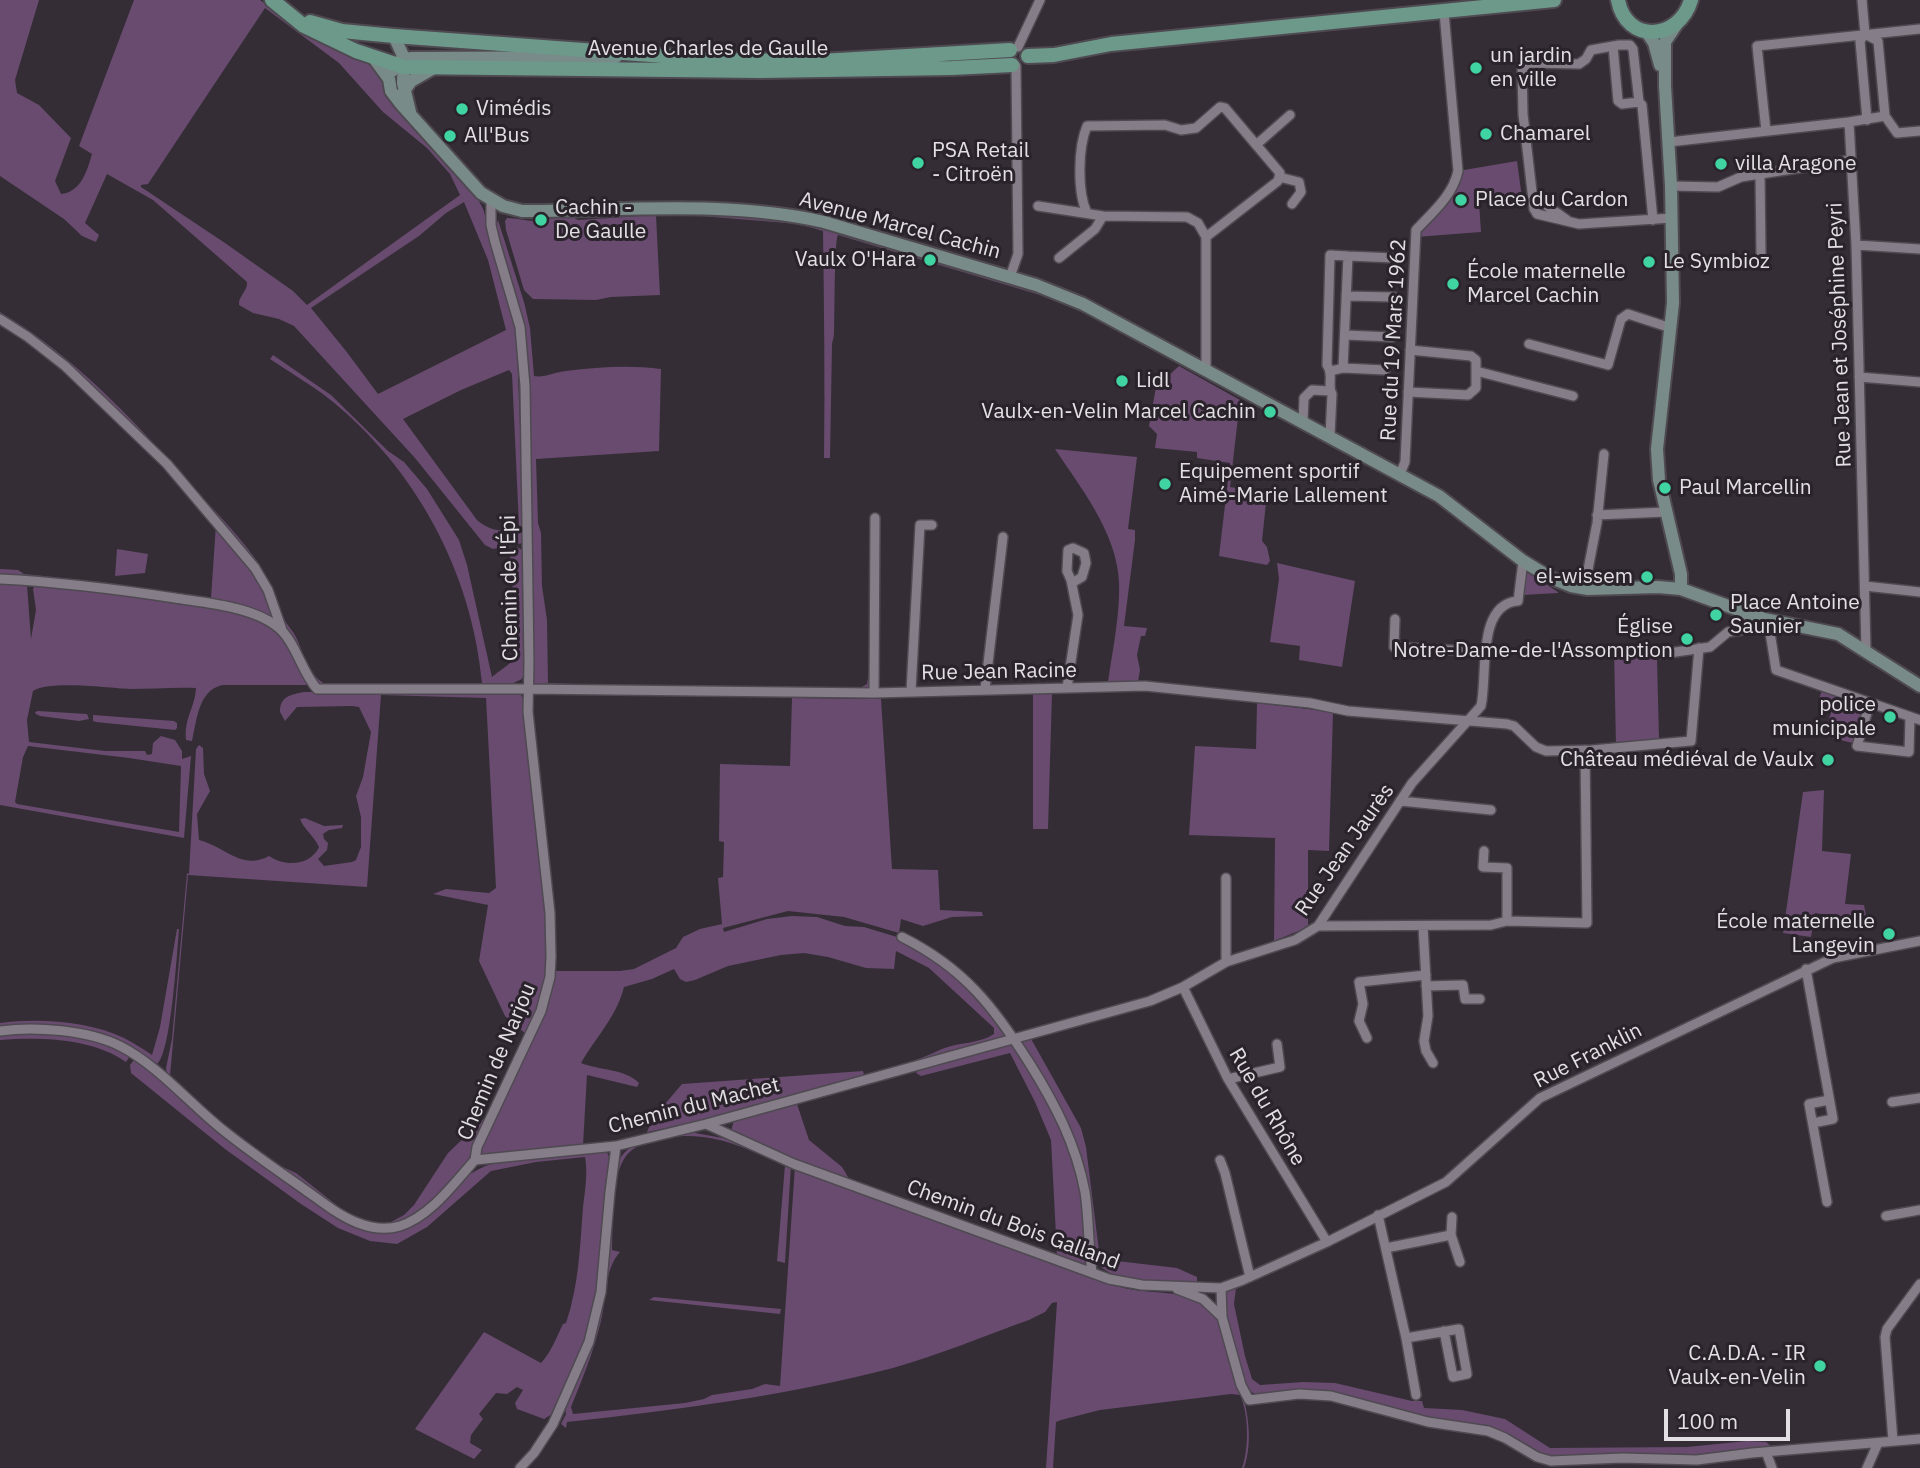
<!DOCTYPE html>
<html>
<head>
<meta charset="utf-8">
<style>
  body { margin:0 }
  #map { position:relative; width:1920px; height:1468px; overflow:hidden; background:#342d35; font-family:"IBM Plex Sans",sans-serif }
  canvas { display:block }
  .scale { position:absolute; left:1664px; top:1409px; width:126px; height:32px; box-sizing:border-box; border:4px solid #e3dfe4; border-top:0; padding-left:9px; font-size:21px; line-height:24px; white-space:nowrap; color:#e3dfe4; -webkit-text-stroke:5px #2a232b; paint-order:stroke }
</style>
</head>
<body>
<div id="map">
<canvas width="1920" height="1468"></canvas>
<div class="scale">100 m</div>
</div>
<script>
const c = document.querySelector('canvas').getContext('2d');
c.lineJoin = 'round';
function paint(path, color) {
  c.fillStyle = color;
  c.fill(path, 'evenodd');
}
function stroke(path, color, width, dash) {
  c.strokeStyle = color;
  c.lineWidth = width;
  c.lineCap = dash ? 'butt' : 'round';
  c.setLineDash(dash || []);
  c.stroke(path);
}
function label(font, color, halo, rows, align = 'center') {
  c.font = font + ' "IBM Plex Sans",sans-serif';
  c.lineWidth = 6;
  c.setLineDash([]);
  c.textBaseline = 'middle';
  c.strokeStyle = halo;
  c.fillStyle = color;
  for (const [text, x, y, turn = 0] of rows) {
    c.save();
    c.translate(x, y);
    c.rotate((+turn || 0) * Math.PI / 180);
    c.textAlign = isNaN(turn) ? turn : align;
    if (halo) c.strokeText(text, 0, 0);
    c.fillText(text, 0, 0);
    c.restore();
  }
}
const green = new Path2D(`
  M0,0H39L15,80L17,93L39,105L71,138L55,181L61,194C81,192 87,171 92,154L79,146L134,0H260L303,32L371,65L418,132L479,201L484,211L488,231L516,323L523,504V543L493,549L485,545L415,458L294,326L279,319L253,313L239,305C238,296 248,291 247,282L153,200L107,174L85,223L99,235L96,242L82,236L64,219L0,176ZM265,8L339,63L383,112L427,148L450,174L460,195L307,305L293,291L225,243L141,187V185L148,184ZM464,202L488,260L506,330L378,394L346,351L311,308L419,236L446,213ZM509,370L512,374L519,526C504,534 490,531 477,520L403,419L461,390Z
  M1517,161L1522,198L1479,202L1481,232L1416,237L1445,200L1458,171Z
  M707,214L776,219L809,224L1041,292L1040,295L838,235C834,241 835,320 834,335L832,344L830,458H824C825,382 824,307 823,231L799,224L701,216Z
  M656,215L660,295L611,297L596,300L533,299L524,290L506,230L505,221L507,218C517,218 526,221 535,221C549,221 565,211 578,220Z
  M498,220L524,302L530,328L534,376C544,378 555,372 566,371C598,367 630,365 661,369L659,451L536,459L538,523L541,533L542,586L547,620L548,683L630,686L860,688L867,684L869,671L873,502L870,688L863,690L537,687L533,684L523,325L498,238L496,228Z
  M0,312C78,358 142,429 201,496C225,522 251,548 268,579C275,592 277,606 284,619C287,625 293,631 296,637C304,654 308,676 327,685L482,683C472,572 415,467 328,398C310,384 289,372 270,359L273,355L331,395L388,451L404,462L427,489L459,540L467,565L492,677C497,672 505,668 510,663C523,649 510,576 510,555L517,547L522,550L525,564V671L522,679L507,686L322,687L313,682L289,637L267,584L139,434L0,316Z
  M1179,366L1240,400L1230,487L1267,493L1262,541L1267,547L1270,561L1267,565L1219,556L1230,463L1197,458V452L1155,448L1157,434L1149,426L1156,387Z
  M1055,449L1137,457L1128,529L1135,530V540L1124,626L1147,628L1145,636H1141L1137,655L1140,670L1138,682H1108C1112,654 1118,625 1119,596C1123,540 1084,493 1055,449Z
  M216,524L261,582L273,616L268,617L258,613L0,577V569L18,570L24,574L109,583L211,598Z
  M117,549L148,554L145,573L115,576Z
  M1277,563L1355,581L1342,667L1299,660L1300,646L1270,642L1279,579Z
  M1525,571L1558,592V593L1522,595Z
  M0,581L26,583L27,585L31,639L36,610L33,589L36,584L217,609L249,616L278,632L289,645L307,685H222C198,691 197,720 192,741L186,740C184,717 195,708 196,688C174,687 152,689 130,689C109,688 49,680 33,691L27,720L29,742L105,751H145L147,755L152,754L153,743L161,736L175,740L182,751V759L191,756L184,838L0,805ZM28,746L129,758L181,766L179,832L17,804L15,802L23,757Z
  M1614,650L1659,653V657L1657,658L1659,739L1616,746Z
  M1822,690L1863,706L1853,743L1823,736L1833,707L1818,702Z
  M304,692L514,693L521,695L525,702C528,753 535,805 540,856C546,917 558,979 527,1035L505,1016L479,961L488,905L433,894L446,889L489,893L496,888L486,698L381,695L367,887L188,875L170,1076L172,1081L234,1133L274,1163L296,1173L344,1211L359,1220L377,1224L391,1222L404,1215L414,1205L448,1153L491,1112L466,1167L425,1209L414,1217L394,1225H370L347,1217L247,1145L202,1111L168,1080L166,1068L172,1039L187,873L189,874L196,749L199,745L203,748L204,774L210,791L197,814L199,840C224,846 242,871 269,856C285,867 310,866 319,847C314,836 303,828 300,819L305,818L324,826L343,825L342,828L329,830L323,834L324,839L328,843L327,850L318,859L324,866L352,862L356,860L361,847V817L356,796L363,777L371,732L359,707L352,706L297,707L285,721L280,712C280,696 290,695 304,692Z
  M1052,693L1048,829H1033V694Z
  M792,698L881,699L892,869L938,870L940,910L982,912L983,916L952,917L923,926L901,919L899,933L844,917L788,911L723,928L724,932L767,919L792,916L817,917L845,926L864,927L897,937L926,951L979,995L1009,1037L713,1118L647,1132L653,1118L682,1084L863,1071L864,1075C891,1068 917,1061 942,1049C959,1042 979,1044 994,1034V1028L929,968L896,951L894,969L866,968L828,957L804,953L781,955L728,966L695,980L686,982L680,979L674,969L652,979L624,987C617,1016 596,1037 581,1063C598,1070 626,1069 639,1083L637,1087L587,1075L583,1145L486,1156L482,1154V1145C510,1088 540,1033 555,971H620L634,969L676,948L683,937L700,929L722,924L718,878L723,877L724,842L719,841L720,764L790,766Z
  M1257,703L1333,712L1329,851L1308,850V927L1274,941L1275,838L1189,835L1195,746L1256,749Z
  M38,711L87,714L89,719L79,721L40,716L36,714L35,712Z
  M93,715L174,721L177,723V728L175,730L96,722L93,721Z
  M1824,790L1822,851L1851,854L1845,904L1864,905L1867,921L1815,913L1811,937L1783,933L1803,792Z
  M177,929H179C177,952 171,1054 157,1064H152L108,1039L0,1028V1023C39,1018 88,1021 124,1038C134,1043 143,1049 152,1055L160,1027Z
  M8,1032C49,1033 94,1032 130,1056L126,1062C92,1038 40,1037 0,1040V1034Z
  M1030,1037L1081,1128L1086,1147L1100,1259L1177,1268L1197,1277V1281C1165,1281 1115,1289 1094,1259C1092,1231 1093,1201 1085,1173C1073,1127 1045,1087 1022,1046L1021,1039Z
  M1005,1044H1014L1056,1110L1077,1173L1082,1199L1087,1258L1085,1264L1057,1255L1051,1140L1035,1102L1010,1053L921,1076L916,1073L920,1068Z
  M134,1060L147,1068L197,1112L360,1228L402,1229C426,1209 451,1183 479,1169C508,1154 568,1154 602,1150L608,1154L610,1160L596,1308L585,1343L552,1414L544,1419L517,1409L515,1403L523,1390L517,1387L507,1394L496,1393L479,1414L483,1419L471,1435L470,1443L482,1450L474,1459L415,1429L484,1332L541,1363C552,1351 556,1338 563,1324L566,1323C579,1285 580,1246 583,1207C585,1191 588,1173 585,1157L536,1162L491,1171L427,1227L397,1244L370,1241L338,1228L301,1204L225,1149L131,1073L130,1065Z
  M796,1101L809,1140L842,1167L848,1177L847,1179L795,1160L731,1131L734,1120Z
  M690,1132L728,1139L791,1165L785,1263L777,1261L785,1165C737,1145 703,1126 650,1142C639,1145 630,1149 624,1159C611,1180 613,1225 612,1250L620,1252C603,1271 607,1301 600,1325C593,1353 582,1380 571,1407L573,1414L685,1403L704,1399L712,1395L752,1389L765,1384L780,1386L795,1166L1057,1263L1061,1268L1064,1265C1083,1273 1103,1283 1124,1288C1156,1296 1202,1286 1221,1322C1230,1338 1233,1361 1238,1378C1247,1405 1254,1440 1244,1468H1242C1249,1449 1249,1414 1240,1395L1231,1394L1100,1410L1061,1420L1056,1422L1053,1468H1046L1057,1302L1052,1303L1045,1312L1029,1320C984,1336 939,1355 893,1368C786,1396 676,1410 567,1422L566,1428L561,1424L566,1414L565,1409L596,1327L616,1167C626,1137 663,1137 690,1132Z
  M1236,1288L1234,1304L1245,1356L1252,1379L1260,1385L1303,1382L1335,1383L1412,1401H1422L1424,1408L1462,1410L1505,1419L1550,1448L1687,1447L1747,1441L1766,1442L1772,1447L1705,1456L1547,1458L1516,1440L1427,1419L1334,1394H1255L1247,1389L1243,1382L1224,1307L1226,1292Z
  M654,1297L781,1309L780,1314L649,1300Z`);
const street = new Path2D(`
  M1862,0L1865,34L1860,41L1867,120
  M1867,35L1878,41L1885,116L1897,133L1920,131
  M1613,46L1618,101L1622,104L1639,102
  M1018,47L1040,0
  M1766,131L1757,46L1920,29
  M1669,142L1849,122
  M1256,145L1290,115
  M1760,173L1761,254
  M1279,177L1299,182L1301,192L1292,204
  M1671,186L1718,187L1741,177L1851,160
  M1533,196L1567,220
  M1038,206L1103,216L1187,217L1198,223L1206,237V369
  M1087,213C1077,192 1078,147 1087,126L1165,125L1181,130L1196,128L1220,107L1225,108L1280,173L1278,181L1206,237
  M1653,220L1642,105L1639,102L1633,49L1630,45H1619L1591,50L1586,59L1579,64L1528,63L1522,69L1523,114L1534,209L1537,214L1579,224L1672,218
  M1856,245L1920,249
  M1348,256L1395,258
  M1059,258L1095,229L1103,216
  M1010,277L1018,254L1016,66
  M1346,296L1394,297
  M0,319L28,337L65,366L167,464L255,568L268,590L282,630
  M1345,335L1392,337
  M1529,344L1608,365L1621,319L1628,314L1671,328
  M1410,350L1471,356L1476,360V371
  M1343,368L1385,370
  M1859,377L1920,382
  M1408,392L1468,395L1476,388V371L1573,396
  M1303,422L1304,398L1312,390L1330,391
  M1330,436L1332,394C1327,385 1334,374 1327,365L1330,255L1348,256L1343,368L1331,371
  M1400,474L1405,462L1416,230C1433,212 1453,195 1458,171L1444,12
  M1597,515L1666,512
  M0,579C60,582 116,589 175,598C207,603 257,607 281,630C296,644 302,672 317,689H527L874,693L1145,686L1310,703L1348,711L1507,724L1514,726L1536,747L1546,751L1592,750L1691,741L1699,648
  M1586,580L1597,523L1604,454
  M1865,586L1920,592
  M1395,619L1394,647L1470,651
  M1768,620L1776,670L1920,720
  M1866,650L1856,245L1849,122L1885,116
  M1662,654L1710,647L1728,632L1742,630L1747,614
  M1067,688L1078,615L1071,580L1067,571L1068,550L1073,548L1084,553L1086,563L1082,577L1072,583
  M985,689L1003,537
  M911,691L920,525H932
  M874,693L875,518
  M1870,703L1857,746L1909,752L1910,717
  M1400,801L1491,810
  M1484,851L1483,867L1507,868V921
  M1226,878V962
  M1318,926L1491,925L1507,921L1587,923L1585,750
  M1423,926L1428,1016L1424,1041L1426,1051L1433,1063
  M902,937C964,968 994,1007 1030,1064C1055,1104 1076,1144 1085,1192C1089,1218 1088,1245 1092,1272
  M1806,969L1833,1119L1813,1123
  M1426,986L1463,985L1465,999H1480
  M1183,987L1228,1079L1327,1242
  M0,1031C35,1026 88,1030 120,1046C159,1066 189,1103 223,1130C249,1151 277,1170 304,1189C321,1201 339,1216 358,1223C371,1228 387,1230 400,1226C431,1216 454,1183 475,1160L616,1146L706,1124L1150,1001L1183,987L1226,962L1295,940L1318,926L1412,783L1481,706C1488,676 1476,604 1518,601L1523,561
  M1367,1038L1359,1021L1363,1004L1359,982L1426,975
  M1228,1079L1280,1067L1277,1044
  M1892,1102L1920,1098
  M706,1124L794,1164L1109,1279L1142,1285L1221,1288L1243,1280L1327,1242L1446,1182L1540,1098L1833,958L1920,941
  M475,1160L477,1147L541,1011L550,977L551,957L550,913L528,712L529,663L525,386L520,327L495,242L491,225V201
  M1220,1160L1225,1173L1250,1277
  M1827,1202L1809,1104L1829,1100
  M1378,1215L1406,1338L1416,1395
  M1886,1216L1920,1210
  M1452,1217L1451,1235L1460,1262
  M1386,1248L1451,1235
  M1221,1288L1222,1317L1241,1385L1249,1400L1299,1394L1331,1396L1428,1422L1488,1431L1505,1438L1537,1457L1551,1461L1622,1458L1697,1460L1752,1453L1920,1439
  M1177,1289L1203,1299L1222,1317
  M1406,1338L1459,1329L1467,1374L1453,1377L1444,1331
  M1893,1441L1885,1337L1887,1329L1920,1284
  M1766,1452L1772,1468
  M520,1468L534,1453L553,1424L589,1342L601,1292L610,1192L616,1146
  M1867,1468L1878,1443`);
const secondary = new Path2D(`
  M1677,24L1665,42V86L1671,186L1673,303L1657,449L1659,480L1681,574V589
  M1646,31L1654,43L1660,65
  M394,36L404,58L403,83L410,112
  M373,57L389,79L391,91L400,103L481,193L503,206L522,211C622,211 726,200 824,222L1036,285L1083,304L1439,496L1523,561L1551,578L1571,586L1588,589L1658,587L1681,589L1764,619L1838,634L1920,686
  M392,71C396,62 401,59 412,58L616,57
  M404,91L411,81L432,69`);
const primary = new Path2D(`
  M272,0L304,26L356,51L404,67L760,71L952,68L1012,65
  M1618,0C1626,44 1679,41 1691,0
  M310,22L342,31L394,36L718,60L821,61L1010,50
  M1028,56L1054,55L1111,44L1554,0`);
const markers = [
  [1476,68,7,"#40d4a2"],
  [462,109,7,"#40d4a2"],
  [1486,134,7,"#40d4a2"],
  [450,136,7,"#40d4a2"],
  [918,163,7,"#40d4a2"],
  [1721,164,7,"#40d4a2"],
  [1461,200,7,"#40d4a2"],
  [541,220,7,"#40d4a2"],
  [930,260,7,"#40d4a2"],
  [1649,262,7,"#40d4a2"],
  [1453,284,7,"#40d4a2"],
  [1122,381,7,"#40d4a2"],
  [1270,412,7,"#40d4a2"],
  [1165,484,7,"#40d4a2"],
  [1665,488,7,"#40d4a2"],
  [1647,577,7,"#40d4a2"],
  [1716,615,7,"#40d4a2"],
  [1687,639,7,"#40d4a2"],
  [1890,717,7,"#40d4a2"],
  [1828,760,7,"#40d4a2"],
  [1889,934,7,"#40d4a2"],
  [1820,1366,7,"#40d4a2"]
];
const streetNames = [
  ["Avenue Charles de Gaulle",708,49],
  ["Avenue Marcel Cachin",900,226,15],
  ["Rue Jean et Joséphine Peyri",1840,335,-92],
  ["Rue du 19 Mars 1962",1394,340,-87],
  ["Chemin de l'Épi",510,588,-91],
  ["Rue Jean Racine",999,672,-1],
  ["Rue Jean Jaurès",1345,850,-55],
  ["Rue Franklin",1588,1056,-27],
  ["Chemin de Narjou",497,1062,-67],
  ["Chemin du Machet",694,1106,-14],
  ["Rue du Rhône",1267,1107,60],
  ["Chemin du Bois Galland",1013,1225,20]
];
const poiNames = [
  ["un jardin",1490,56],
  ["en ville",1490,80],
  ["Vimédis",476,109],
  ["Chamarel",1500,134],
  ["All'Bus",464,136],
  ["PSA Retail",932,151],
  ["- Citroën",932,175],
  ["villa Aragone",1735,164],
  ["Place du Cardon",1475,200],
  ["Cachin -",555,208],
  ["De Gaulle",555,232],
  ["Vaulx O'Hara",916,260,"right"],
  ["Le Symbioz",1663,262],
  ["École maternelle",1467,272],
  ["Marcel Cachin",1467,296],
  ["Lidl",1136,381],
  ["Vaulx-en-Velin Marcel Cachin",1256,412,"right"],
  ["Equipement sportif",1179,472],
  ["Aimé-Marie Lallement",1179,496],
  ["Paul Marcellin",1679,488],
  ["el-wissem",1633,577,"right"],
  ["Place Antoine",1730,603],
  ["Saunier",1730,627],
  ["Église",1673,627,"right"],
  ["Notre-Dame-de-l'Assomption",1673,651,"right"],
  ["police",1876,705,"right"],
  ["municipale",1876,729,"right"],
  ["Château médiéval de Vaulx",1814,760,"right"],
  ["École maternelle",1875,922,"right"],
  ["Langevin",1875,946,"right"],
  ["C.A.D.A. - IR",1806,1354,"right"],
  ["Vaulx-en-Velin",1806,1378,"right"]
];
paint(green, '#684b6f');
stroke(street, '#4f4a51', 12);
stroke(secondary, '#4f4a51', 16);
stroke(primary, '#4f4a51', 18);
stroke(street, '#857d87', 9);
stroke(secondary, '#798b88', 12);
stroke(primary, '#6c998a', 14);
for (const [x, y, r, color] of markers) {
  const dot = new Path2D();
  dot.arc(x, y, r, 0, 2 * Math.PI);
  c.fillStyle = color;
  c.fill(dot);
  stroke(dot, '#2a232b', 2.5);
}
label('21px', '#e3dfe4', '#2a232b', streetNames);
label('21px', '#e3dfe4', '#2a232b', poiNames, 'left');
</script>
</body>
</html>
